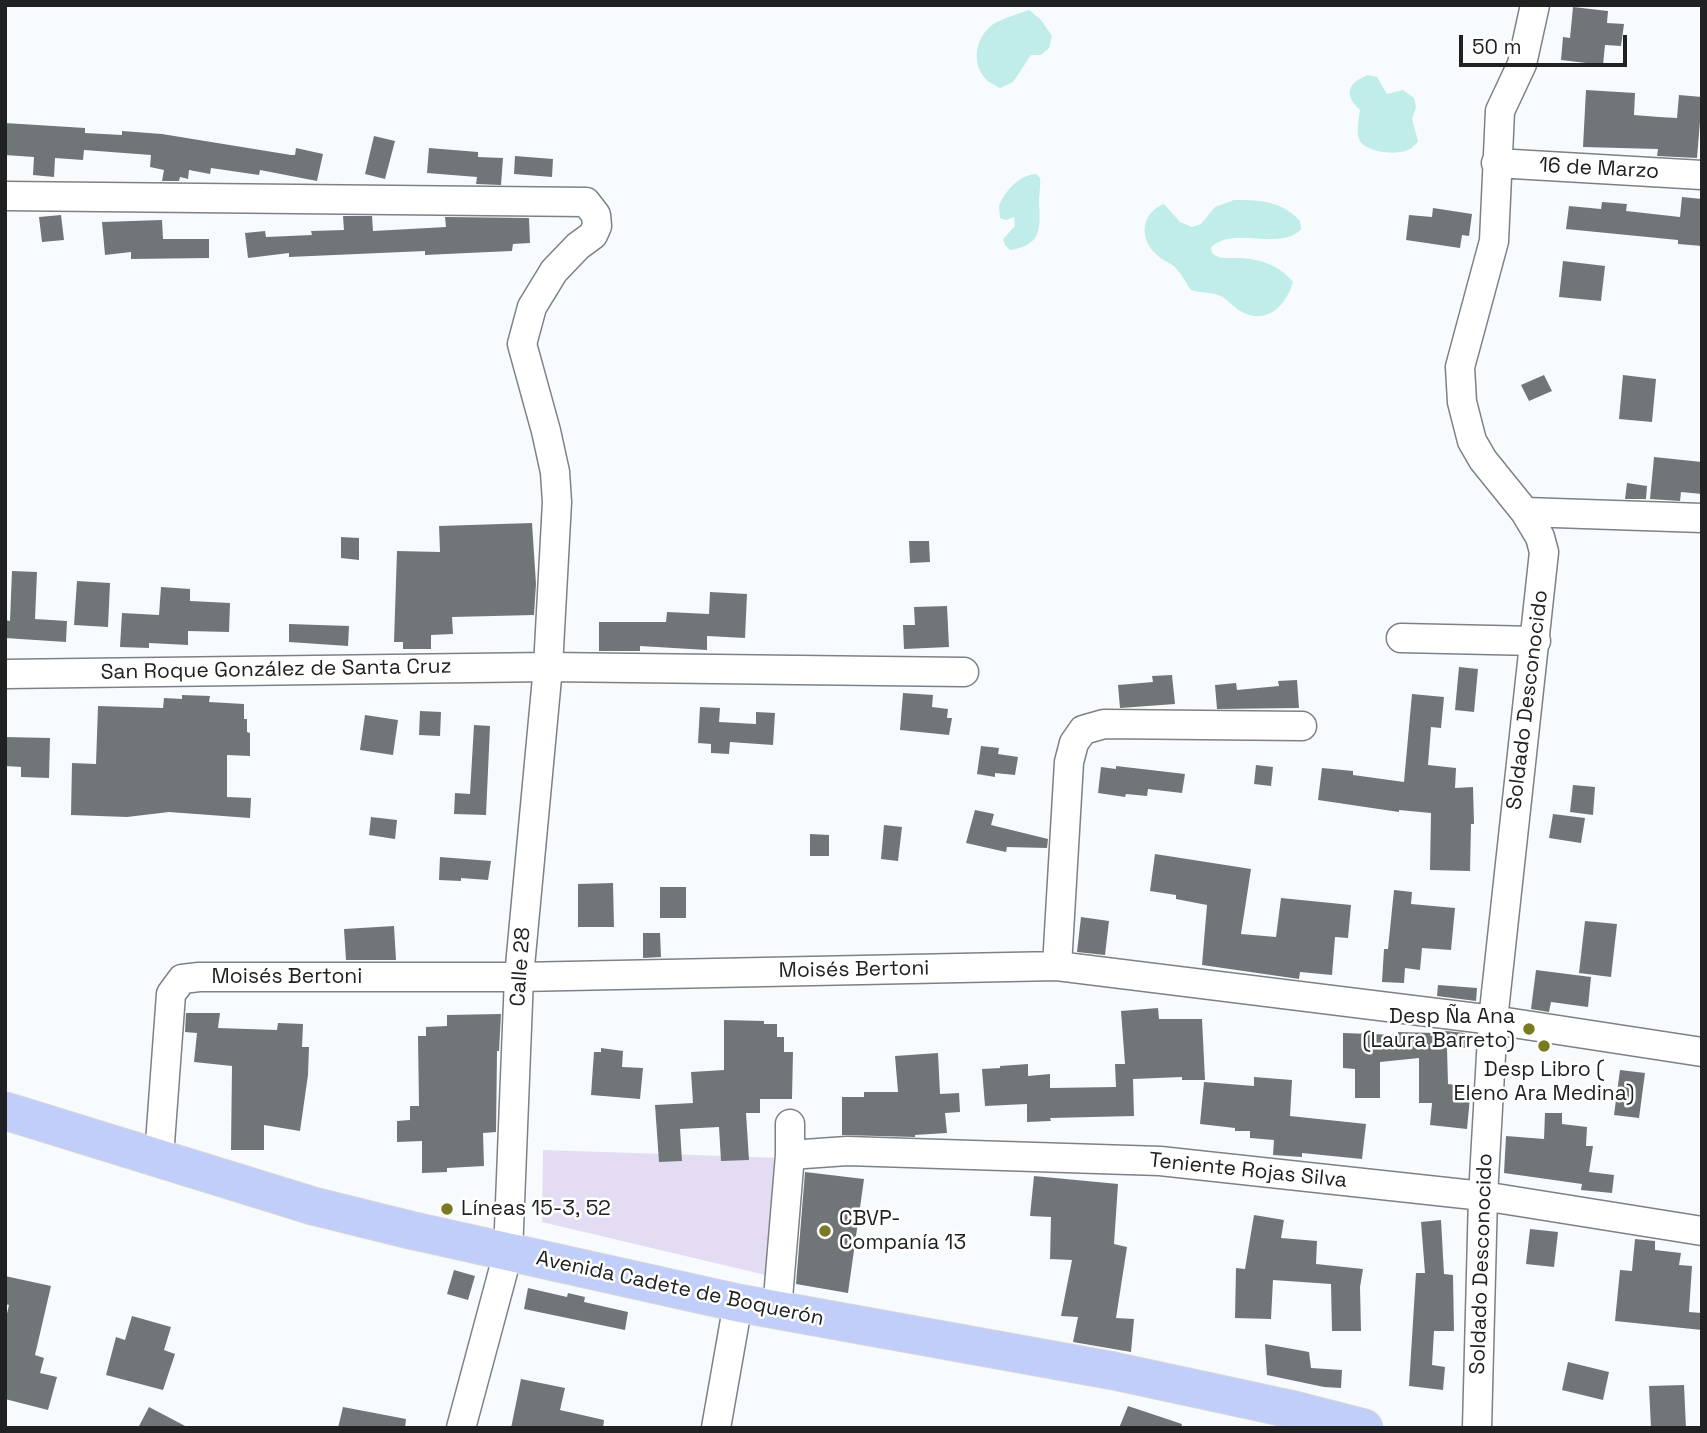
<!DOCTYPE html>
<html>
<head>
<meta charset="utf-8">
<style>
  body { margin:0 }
  #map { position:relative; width:1707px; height:1433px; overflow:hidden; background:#f7fbfe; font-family:"Space Grotesk",sans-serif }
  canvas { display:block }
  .frame { position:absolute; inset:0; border:7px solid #202123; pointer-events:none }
  .scale { position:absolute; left:1459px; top:35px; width:168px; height:32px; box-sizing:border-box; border:4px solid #202123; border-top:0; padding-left:9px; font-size:21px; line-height:24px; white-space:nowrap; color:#202123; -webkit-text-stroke:5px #fff; paint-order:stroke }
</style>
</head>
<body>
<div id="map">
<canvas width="1707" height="1433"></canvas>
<div class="frame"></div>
<div class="scale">50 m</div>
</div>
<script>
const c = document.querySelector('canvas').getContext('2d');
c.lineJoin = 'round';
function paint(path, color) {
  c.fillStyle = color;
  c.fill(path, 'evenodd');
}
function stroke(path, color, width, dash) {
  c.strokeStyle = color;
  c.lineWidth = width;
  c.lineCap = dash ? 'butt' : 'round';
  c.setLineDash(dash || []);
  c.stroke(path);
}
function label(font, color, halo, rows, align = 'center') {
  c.font = font + ' "Space Grotesk",sans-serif';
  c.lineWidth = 5;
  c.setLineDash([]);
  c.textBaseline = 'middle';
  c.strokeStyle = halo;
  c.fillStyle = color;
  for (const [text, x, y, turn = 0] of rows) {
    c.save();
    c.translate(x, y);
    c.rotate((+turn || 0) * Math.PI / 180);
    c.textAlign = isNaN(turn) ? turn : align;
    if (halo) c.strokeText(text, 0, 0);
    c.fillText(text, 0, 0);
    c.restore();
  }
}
const green = new Path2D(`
  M543,1150L783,1158L774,1277L542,1222Z`);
const water = new Path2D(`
  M1029,10L1041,20L1052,36L1049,48L1041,55H1031L1013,82L1000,88C996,85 989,83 986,79C969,62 977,32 997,22C1007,17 1018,14 1029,10Z
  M1368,75L1377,77L1387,94L1403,90L1414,98L1416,107L1412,119L1418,141C1417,143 1412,148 1410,149C1398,156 1365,153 1359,139C1356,131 1359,118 1360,110C1343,94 1348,83 1368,75Z
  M1036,174L1040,178C1041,186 1039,193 1039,201C1040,228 1043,245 1010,250L1005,245L1003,239L1015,226L1014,217L1006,220L1000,218L999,206C1005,191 1019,175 1036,174Z
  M1234,200C1260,200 1282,201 1300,221L1301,229C1281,252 1235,225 1211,247L1212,253C1219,259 1224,258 1233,258C1255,257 1279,264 1293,282C1286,306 1266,326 1240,311C1233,307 1226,297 1218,295C1210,292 1200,293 1191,290C1186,283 1181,273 1175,267C1169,262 1161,260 1156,254C1138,238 1142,212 1164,204L1180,222L1192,227L1201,224L1215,207Z`);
const building = new Path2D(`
  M1573,7L1608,11L1607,23L1624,24L1621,46L1605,45L1603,65L1561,60L1563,37L1570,38Z
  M1586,90L1635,93L1634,115L1659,117L1677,118L1679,95L1702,97L1697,158L1657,156L1658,149L1583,147Z
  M5,123L85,128V133L122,135V131L162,134L291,155H295L296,148L323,154L317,181L260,170L259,175L211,168L210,174L189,170L188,179L180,177L179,181H162L164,170L150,167L151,155L84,150L83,160L55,158L54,177L33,175L34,157L5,155Z
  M374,136L395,141L385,179L365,174Z
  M429,148L478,152V157L503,158L501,185L476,184L477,177L427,173Z
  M515,156L553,159L552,177L514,174Z
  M1682,197L1702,199V246L1678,244V240L1566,229L1569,206L1601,209L1602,202L1627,204L1626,211L1680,217Z
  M1433,208L1472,214L1469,236L1462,235L1460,248L1406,240L1409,215L1432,217Z
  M61,215L64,240L42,242L39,217Z
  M343,216H372L373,231L446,227L445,217L529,218L530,243L513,244L512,251L489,252L425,255V251L289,257V253L248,258L245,233L265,231L266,237L312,235L311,231L344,230Z
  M162,220L163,239H209V258L131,259V252L105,255L102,222Z
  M1563,261L1605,266L1601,301L1559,297Z
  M1544,375L1552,391L1529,401L1521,385Z
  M1623,375L1656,379L1652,422L1619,419Z
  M1654,457L1702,462V494L1681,492L1680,501L1650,499Z
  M1627,483L1647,486L1646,499H1625Z
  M532,523L536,584L534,615L452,617L453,634L431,635V649H403V642H394L397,551L440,552L439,526Z
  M341,537L359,538V560L341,558Z
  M909,541H929L930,562L910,563Z
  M12,571L37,572L35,619L67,621L66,642L5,638V620L10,621Z
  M77,581L110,583L108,627L74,625Z
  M161,587L190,589V601L230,603L229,632L188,631V645L149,643V648L120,647L122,613L159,615Z
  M710,592L747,594L745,638L707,636V650L640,646V651H599V622H666L667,612L709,614Z
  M947,606L949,647L904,649L903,625H915L914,607Z
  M289,624L349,626L348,646L289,642Z
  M1459,667L1478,669L1474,712L1455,710Z
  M1172,675L1175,704L1120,708L1118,685L1153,682L1152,676Z
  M1297,680L1299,708L1217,709L1215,685L1236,683L1237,690L1279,686L1278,681Z
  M903,693L933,695L932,707L948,709L947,718H952L949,735L900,730Z
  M1412,694L1444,697L1441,728L1431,727L1428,765L1456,768L1455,788L1473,787L1474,824H1471L1470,871L1430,870L1431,813L1399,810V812L1318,800L1322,768L1353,771V775L1404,782Z
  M182,695L210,696L209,702L244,704V719H247V732L250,733V756L227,755V797L251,798L250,818L169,812L127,817L71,815L72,763L96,764L98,706L163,708L164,698L182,699Z
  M700,707L720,708L719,722L756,724V712L775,713L773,745L730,742L729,754L711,753V744L698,743Z
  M420,711L441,712L440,736L419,735Z
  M365,715L398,720L393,755L360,750Z
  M474,725L490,726L486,815L454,814L455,793L470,794Z
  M5,737L50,738L49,778L21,777V767L5,766Z
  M981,746L999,748L998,754L1018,757L1015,775L995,773V777L977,774Z
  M1256,765L1273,767L1271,786L1254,784Z
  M1116,766L1185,774L1182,793L1148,789L1147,796L1126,794L1125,797L1098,793L1101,767L1116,769Z
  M1573,785L1595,787L1593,815L1570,812Z
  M975,810L994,814L991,825L1048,839L1047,848L1007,847L1006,852L966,843Z
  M1553,814L1585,818L1581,843L1549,838Z
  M371,817L397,820L395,839L369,835Z
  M884,825L902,827L898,861L881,859Z
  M810,834L829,835V856H810Z
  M1155,854L1251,869L1241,934L1276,937L1281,898L1351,905L1348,938L1335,937L1332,975L1300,972L1299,979L1202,965L1207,905L1176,899V895L1150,891Z
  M440,857L491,861L488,880L461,878V881L439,880Z
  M613,883L614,927H578V884Z
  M660,887H686V918H660Z
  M1394,890L1412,892L1411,904L1455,908L1451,950L1422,948L1420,970L1405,968L1404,983L1382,982L1384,949H1388Z
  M1081,917L1109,921L1105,955L1077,952Z
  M1585,921L1617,924L1611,977L1579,973Z
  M394,926L396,960H346L344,929Z
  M643,933H660L661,957L643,958Z
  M1536,970L1591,977L1588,1007L1551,1002L1549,1012L1531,1009Z
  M1438,985L1477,988L1476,1001L1437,996Z
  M1158,1008L1159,1019H1202L1205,1080H1182V1077L1133,1079L1134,1116L1050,1118L1051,1121L1027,1122V1104L985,1106L982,1069L1000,1068V1066L1028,1064V1076L1050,1074V1088L1116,1087L1115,1064H1125L1121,1011Z
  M186,1013H220L218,1028L277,1030L278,1023L303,1024L302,1047H309L308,1075L300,1131L264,1125V1150H231L232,1066L194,1062L197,1033L185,1032Z
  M501,1014L499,1051H497L496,1132L483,1133L484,1166L447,1168V1172L422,1173V1141L397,1142V1121L410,1120V1106H419L418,1036H426V1027L447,1026V1015Z
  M724,1020L764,1021V1024H777V1037H784V1052H793L792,1099H760V1113H746L749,1160L721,1161L719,1127L680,1129L682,1161L659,1162L655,1105L693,1103L691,1072L724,1070Z
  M1436,1030L1465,1033V1048H1447L1448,1084L1471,1087L1467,1129L1430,1125L1432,1103H1419V1058L1380,1062V1098H1355V1069L1343,1068V1033L1398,1035V1032L1435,1033Z
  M601,1048L623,1051L622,1067L643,1068L640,1099L591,1095L594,1052H601Z
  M938,1053L940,1094L959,1093L960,1112L945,1113L947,1133L915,1135V1137L842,1135V1097H864V1092H898L895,1056Z
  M1620,1070L1645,1073L1639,1118L1614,1115Z
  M1254,1077L1292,1080L1290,1116L1366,1124L1362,1159L1302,1153V1157L1273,1155L1274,1140L1250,1138V1131H1235V1128L1200,1124L1204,1082L1254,1086Z
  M1545,1113H1562V1124L1587,1127L1586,1146H1593L1589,1172L1614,1175L1612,1193L1581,1190L1582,1184L1504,1173L1506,1136L1544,1139Z
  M805,1172L864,1179L848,1293L796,1284Z
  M1034,1176L1118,1184L1114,1244L1127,1247L1116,1318L1134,1319L1131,1352L1073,1342L1078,1317L1061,1316L1072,1260L1050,1259L1051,1217L1030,1216Z
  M1254,1215L1284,1220L1281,1238L1317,1241L1316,1264L1363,1269L1360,1287L1361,1331H1332L1331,1284L1273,1280L1271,1319L1235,1318L1236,1268L1245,1269Z
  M1441,1220L1444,1274L1453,1275L1454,1331H1434L1432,1365L1445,1367L1443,1390L1409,1386L1416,1273H1425L1421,1222Z
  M1530,1229L1558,1232L1554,1267L1526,1264Z
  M1635,1239L1655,1241V1250L1681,1253L1679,1265L1692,1266L1689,1312L1702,1313V1330L1615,1321L1620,1270L1632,1271Z
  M454,1270L475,1276L468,1300L447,1294Z
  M5,1276L51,1286L35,1355L44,1358L40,1373L57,1377L48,1410L5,1399V1322L9,1305L5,1304Z
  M528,1288L567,1297L568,1293L585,1297L584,1302L628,1312L625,1330L524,1309Z
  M132,1316L171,1327L164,1350L175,1354L163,1390L106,1375L116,1337L125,1340Z
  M1265,1344L1309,1352L1311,1368L1342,1370L1341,1388L1324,1387L1267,1375Z
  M1568,1362L1609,1372L1603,1400L1562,1390Z
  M521,1379L565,1388L560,1410L604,1420L603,1428H511Z
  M1684,1385L1686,1428H1651L1649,1386Z
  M1128,1406L1182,1424L1181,1428H1119Z
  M149,1407L189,1428H138Z
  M343,1407L406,1419L405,1428H338Z`);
const minor = new Path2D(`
  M1496,163L1702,175
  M5,196L586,202L596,215L597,226L593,235L578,246L554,271L532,307L522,344L546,431L555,472L557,502L548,667L519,977L508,1253L461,1428
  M1525,512L1702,518
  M1401,638L1536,641
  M5,674L548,667L964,672
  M1057,966L1069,762L1074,743L1083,730L1104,724L1302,726
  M790,1155L847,1151L1160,1161L1483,1196L1702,1231
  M159,1157L171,994L182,979L199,977H519L1057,966L1493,1020L1702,1052
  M777,1310L790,1155V1124
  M716,1428L738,1303
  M1477,1428L1483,1196L1493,1020L1544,552L1540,537L1525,512L1483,460L1472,441L1462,402L1460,367L1494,241L1500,111L1522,64L1535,5`);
const major = new Path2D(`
  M5,1111L313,1206L410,1230L738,1303L1114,1371L1290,1409L1364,1428`);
const markers = [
  [1529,1029,7,"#787b23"],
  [1544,1046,7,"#787b23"],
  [447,1209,7,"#787b23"],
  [825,1231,7,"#787b23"]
];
const streetNames = [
  ["16 de Marzo",1599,169,3],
  ["San Roque González de Santa Cruz",276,670,-1],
  ["Soldado Desconocido",1528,700,-83],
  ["Calle 28",521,967,-86],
  ["Moisés Bertoni",854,970,-1],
  ["Moisés Bertoni",287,977],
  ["Teniente Rojas Silva",1248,1171,6],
  ["Soldado Desconocido",1482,1264,-88],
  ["Avenida Cadete de Boquerón",680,1289,12]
];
const poiNames = [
  ["Desp Ña Ana",1515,1017,"right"],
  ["(Laura Barreto)",1515,1041,"right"],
  ["Desp Libro (",1544,1070,"center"],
  ["Eleno Ara Medina)",1544,1094,"center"],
  ["Líneas 15-3, 52",461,1209],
  ["CBVP-",839,1219],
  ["Companía 13",839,1243]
];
paint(green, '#e3dcf3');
paint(water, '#c0ece9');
paint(building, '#707678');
stroke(minor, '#7d8185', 31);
stroke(major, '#d7d7d7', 39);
stroke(minor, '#fff', 28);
stroke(major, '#c2cefa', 37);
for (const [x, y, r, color] of markers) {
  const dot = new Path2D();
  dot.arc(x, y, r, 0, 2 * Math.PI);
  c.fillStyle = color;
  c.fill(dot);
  stroke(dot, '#fff', 2.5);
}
label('21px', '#202123', '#fff', streetNames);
label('21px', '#202123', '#fff', poiNames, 'left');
</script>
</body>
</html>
